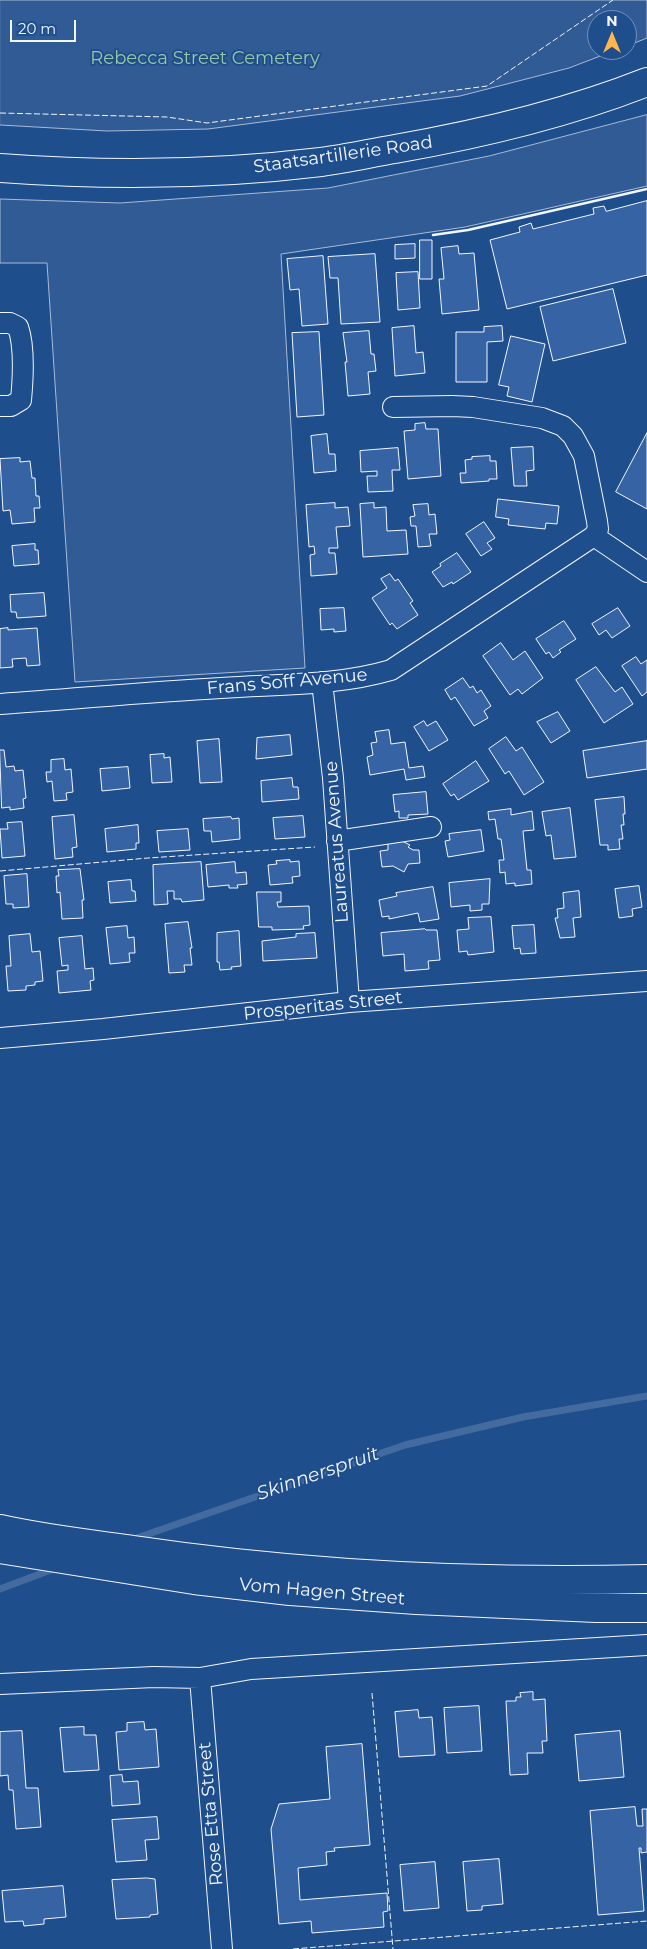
<!DOCTYPE html>
<html>
<head>
<meta charset="utf-8">
<style>
  body { margin:0 }
  #map { position:relative; width:647px; height:1949px; overflow:hidden; background:#1f4e8c; font-family:Montserrat,sans-serif }
  canvas { display:block }
  .north { position:absolute; left:587px; top:10px; width:50px; height:50px; box-sizing:border-box; background:#1f4e8c; border:1px solid #7391ba; border-radius:50%; rotate:0deg; font-size:14px; font-weight:700; line-height:20px; text-align:center; color:#f2f6ff }
  .north::after { content:''; display:block; margin:auto; width:18px; height:22px; background:#ffb74d; clip-path:polygon(50% 0,100% 100%,50% 72%,0 100%) }
  .scale { position:absolute; left:10px; top:20px; width:66px; height:22px; box-sizing:border-box; border:2px solid #f2f6ff; border-top:0; padding-left:6px; font-size:15px; line-height:18px; white-space:nowrap; color:#f2f6ff; -webkit-text-stroke:4px #1f4e8c; paint-order:stroke }
</style>
</head>
<body>
<div id="map">
<canvas width="647" height="1949"></canvas>
<div class="north">N</div>
<div class="scale">20 m</div>
</div>
<script>
const c = document.querySelector('canvas').getContext('2d');
c.lineJoin = 'round';
function paint(path, color) {
  c.fillStyle = color;
  c.fill(path, 'evenodd');
}
function stroke(path, color, width, dash) {
  c.strokeStyle = color;
  c.lineWidth = width;
  c.lineCap = dash ? 'butt' : 'round';
  c.setLineDash(dash || []);
  c.stroke(path);
}
function label(font, color, halo, rows, align = 'center') {
  c.font = font + ' Montserrat,sans-serif';
  c.lineWidth = 4;
  c.setLineDash([]);
  c.textBaseline = 'middle';
  c.strokeStyle = halo;
  c.fillStyle = color;
  for (const [text, x, y, turn = 0] of rows) {
    c.save();
    c.translate(x, y);
    c.rotate((+turn || 0) * Math.PI / 180);
    c.textAlign = isNaN(turn) ? turn : align;
    if (halo) c.strokeText(text, 0, 0);
    c.fillText(text, 0, 0);
    c.restore();
  }
}
const built = new Path2D(`
  M0,0H647V38L627,46V20H597V50H616L569,68L460,96L208,129L107,131L0,125Z
  M647,115V186L465,227L281,254L305,668L75,682L47,263H0V199L120,203L328,188L489,156Z`);
const stream = new Path2D(`
  M131,1540L405,1445L523,1417L647,1396
  M0,1589L56,1568`);
const building = new Path2D(`
  M647,201V275L507,309L490,240L520,232L519,227L531,223L533,229L594,214L593,208L604,206L606,211Z
  M420,240H432V279H420Z
  M415,244V258L395,259V245Z
  M458,246L459,254L474,253L479,310L442,314L439,279H444L441,248Z
  M375,254L380,322L341,324L338,278H330L328,257Z
  M323,256L328,324L302,326L299,289L290,290L287,259Z
  M418,272L420,308L398,310L396,273Z
  M613,289L626,343L553,361L540,307Z
  M414,326L416,353L423,352L425,373L395,376L392,328Z
  M502,326L503,341L487,342V382H456V332H484V327Z
  M369,331L371,354H374L376,371L368,372L370,394L348,396L345,362H347L343,333Z
  M319,332L324,415L297,417L292,333Z
  M511,336L545,344L532,402L507,396L509,387L499,385Z
  M425,423L426,429H438L441,476L408,479L404,431L415,430V424Z
  M647,433V509L616,492Z
  M327,434L329,454H335L336,471L314,473L311,436Z
  M533,447L534,470L526,471L527,486H514L511,448Z
  M398,448L400,470H392L393,491L368,492L367,476H377V471L361,472L360,451Z
  M490,456V461H496L497,479H489V481L461,483L460,473H466L465,460L472,459V457Z
  M20,458V462L30,461L32,478H35L36,496H39L40,508H34L35,522L12,524L10,510L3,511L0,459Z
  M498,499L559,506L557,524L546,523L545,529L508,525L509,519L496,517Z
  M335,503V508L348,507L350,526L336,527L338,548H329V553H335L337,574L311,576L310,555L315,554L314,546L309,547L306,505Z
  M374,503V508L386,507L387,531L406,530L408,554L363,557L360,504Z
  M428,504L429,515L435,514L437,534H429L431,546L418,547L416,526H411L410,517L415,516L413,505Z
  M484,522L495,538L487,543L492,549L481,556L466,534Z
  M35,544V550H38L39,564L14,566L12,546Z
  M457,553L471,572L453,584L452,582L443,587L432,572L441,566L440,564Z
  M390,574L395,581L398,579L413,601L410,603L418,615L397,629L392,623L390,625L372,598L387,588L381,579Z
  M44,593L46,616L17,618L16,612H11L10,595Z
  M344,608L346,631L334,632V629L321,630L320,609Z
  M618,608L630,626L612,638L606,630L599,635L592,624Z
  M564,621L576,639L559,650L561,652L553,658L549,652L546,654L536,639Z
  M8,628V630L37,628L40,665L27,666L26,658L12,659L13,667L0,668V629Z
  M501,643L513,660L525,651L543,678L522,694L518,689L510,695L483,656Z
  M636,657L641,664L647,660V692L642,696L622,666Z
  M596,667L615,692L622,687L633,704L604,723L576,680Z
  M463,678L470,688L473,686L477,693L481,690L491,706L484,711L488,718L474,726L455,697L451,700L445,690Z
  M558,712L570,731L551,743L537,722Z
  M424,721L427,726L436,721L448,740L429,751L414,727Z
  M389,730L391,744L405,742L409,768L423,766L425,777L406,780L404,769L370,775L367,757L373,755L371,743L377,742L375,732Z
  M290,735L292,755L256,759L257,738Z
  M506,737L516,751L522,747L544,782L524,795L509,771L505,774L489,749Z
  M219,739L222,782L200,783L197,741Z
  M647,741V769L587,778L583,751Z
  M0,750H4L6,767L14,766L15,771L23,770L26,798L23,799L24,808L10,810V807L2,808Z
  M164,754V758L170,757L172,782L152,783L150,755Z
  M64,759L65,770L71,769L73,792L66,793L67,800L54,801L52,781L47,782L46,772H51V760Z
  M476,761L489,781L458,800L454,794L451,796L443,784Z
  M128,767L130,788L102,791L100,769Z
  M292,778L293,787H298L299,799L262,802L261,781Z
  M426,792L428,814L408,815V818H399V811L395,812L393,795Z
  M624,797L625,814H623L624,825H621L623,839H619L620,849L608,850V845H600L595,800Z
  M570,808L576,857L554,859L551,835L546,836L542,812Z
  M511,809V815L532,811L534,830L523,831L527,870H531L532,884L515,886V883L506,884L505,872L500,873L499,860H504L501,839H498L495,819L489,820L488,812Z
  M74,815L77,847L72,848L73,857L55,859L52,817Z
  M303,816L305,837L275,839L273,818Z
  M231,817L232,819L239,818L240,839L212,842L211,831H204L203,819Z
  M22,822L25,856L2,858L0,829H8L7,823Z
  M138,825L139,843H136V849L107,852L105,829Z
  M188,829L190,850L159,852L157,831Z
  M481,830L484,851L448,857L445,841L450,840L449,834Z
  M402,841L410,845L408,847L413,850H419L420,863L408,864L404,872L393,866L382,867L380,851L388,850V842Z
  M290,860V862L299,861L300,876L292,877L293,883L270,885L268,865L277,864L276,861Z
  M201,862L204,900L182,902L181,899H174V891H167L168,904L154,905L153,865Z
  M235,862L236,873L246,872L247,884L237,885L238,888H229V885L208,887L206,865Z
  M80,869L84,900H82L83,918L62,919L60,892L57,893L56,876H59L58,870Z
  M27,874L29,907L13,908V904H6L4,876Z
  M490,879L489,904H482V910L470,911V905L451,907L449,883Z
  M131,880L132,891H135L136,901L110,903L108,882Z
  M639,886L642,907L632,909L633,916L619,918L615,889Z
  M433,887L439,919L420,922L418,913L389,919V916L382,917L379,900L397,896L396,893Z
  M579,891L581,917L573,918L575,937L560,938L555,918H558L557,909L564,908L563,893Z
  M257,892H281V902H277L278,907L309,906L310,925L303,926L304,929L272,930V927H259Z
  M491,917L494,952L468,955L467,951L459,952L457,930L469,929L468,918Z
  M188,922L192,948H190L192,965H184L185,972L169,973L165,924Z
  M534,925L536,953L521,954L520,948L514,949L512,926Z
  M127,926L128,938L134,937L135,953H129L130,962L110,964L106,928Z
  M425,929L426,930H437L440,960L428,961L429,969L405,971L404,954L383,956L381,933Z
  M239,931L241,966L231,967L232,969L220,970L219,962H217V933Z
  M315,933L317,958L263,961L262,941L296,937V934Z
  M30,934L32,952L40,951L43,981L35,982V985L26,986V990L8,991L6,966H11L9,936Z
  M82,936L85,969L93,968L94,980L90,981L91,990L59,993L57,971L68,970V965L62,966L59,938Z
  M533,1692V1700L545,1699L547,1741H542L543,1753H527L528,1774L510,1775L506,1701H516V1697H521L520,1693Z
  M479,1706L482,1751L447,1753L444,1708Z
  M418,1710L419,1718L432,1717L435,1755L399,1757L395,1712Z
  M144,1722L145,1730L156,1729L159,1767L119,1770L116,1732L127,1731V1723Z
  M84,1727V1735H96L99,1770L64,1772L60,1728Z
  M22,1731L26,1788H38L41,1827L16,1829L13,1790H9L8,1775L0,1776V1732Z
  M620,1731L624,1777L579,1781L575,1735Z
  M362,1744L370,1845L334,1848L335,1851L326,1852L327,1865L298,1868L300,1900L387,1893L388,1911L383,1912L384,1927L312,1933L311,1921L279,1924L271,1829L279,1804L330,1799L326,1747Z
  M122,1775L123,1782L138,1781L140,1804L112,1806L110,1776Z
  M635,1807L637,1826H643L642,1809H647V1852L641,1853V1848H639L644,1911L598,1915L590,1811Z
  M157,1817L159,1839L145,1840L147,1860L116,1862L112,1820Z
  M499,1859L503,1904L482,1906V1910L467,1911L463,1862Z
  M435,1862L439,1908L404,1911L400,1865Z
  M147,1878L155,1879L158,1914L150,1915V1917L116,1919L112,1880Z
  M63,1886L66,1917L44,1919V1924L24,1926L23,1921L5,1922L2,1891Z`);
const street = new Path2D(`
  M0,323H10L18,327C25,347 23,379 21,400L11,406H0
  M594,536L647,572
  M322,682L333,778L349,1002
  M0,704C74,699 147,692 221,688C277,684 337,686 391,670L594,536L598,529L597,521L584,456L573,436L563,426L542,418L473,407L452,406L393,407
  M337,841L431,827
  M0,1038L103,1029L349,1002L647,981
  M200,1678L222,1949
  M0,1684L154,1677L200,1678L251,1669L647,1645`);
const secondary = new Path2D(`
  M0,168C107,176 214,175 321,162C346,159 371,153 395,149C481,134 566,114 647,82`);
const primary = new Path2D(`
  M0,1529C44,1539 90,1544 134,1550C304,1575 475,1583 647,1579
  M0,1549L194,1580L290,1591L416,1600L596,1608H647`);
const fence = new Path2D(`
  M0,113L167,117L207,123L487,86L613,0
  M0,871L148,858L315,847
  M372,1693L393,1949
  M293,1949L647,1921`);
const wall = new Path2D(`
  M433,235L468,230L647,189`);
const parkNames = [
  ["Rebecca Street Cemetery",205,59]
];
const streetNames = [
  ["Staatsartillerie Road",343,155,-8],
  ["Frans Soff Avenue",287,682,-5],
  ["Laureatus Avenue",337,842,-94],
  ["Prosperitas Street",323,1006,-6],
  ["Vom Hagen Street",322,1592,5],
  ["Rose Etta Street",211,1814,-95]
];
const waterNames = [
  ["Skinnerspruit",318,1474,-19]
];
paint(built, '#305b95');
stroke(built, '#a8bbd7', 1);
stroke(stream, '#446ba0', 7);
paint(building, '#3563a3');
stroke(building, '#f2f6ff', 1);
stroke(street, '#f2f6ff', 22);
stroke(secondary, '#f2f6ff', 30);
stroke(primary, '#f2f6ff', 30);
stroke(street, '#1f4e8c', 20);
stroke(secondary, '#1f4e8c', 28);
stroke(primary, '#1f4e8c', 28);
stroke(fence, '#f2f6ff', 1, [6, 2.5]);
stroke(wall, '#f2f6ff', 2.5);
label('18px', '#97c8a6', '#1f4e8c', parkNames);
label('18px', '#f2f6ff', '#1f4e8c', streetNames);
label('italic 19px', '#f2f6ff', '#1f4e8c', waterNames);
</script>
</body>
</html>
